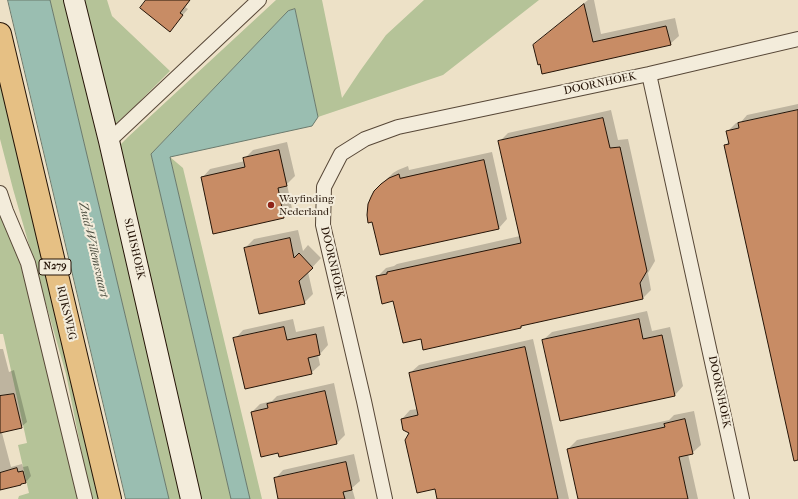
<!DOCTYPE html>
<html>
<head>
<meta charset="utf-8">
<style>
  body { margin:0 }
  canvas { display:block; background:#ede1c7 }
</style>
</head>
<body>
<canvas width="798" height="499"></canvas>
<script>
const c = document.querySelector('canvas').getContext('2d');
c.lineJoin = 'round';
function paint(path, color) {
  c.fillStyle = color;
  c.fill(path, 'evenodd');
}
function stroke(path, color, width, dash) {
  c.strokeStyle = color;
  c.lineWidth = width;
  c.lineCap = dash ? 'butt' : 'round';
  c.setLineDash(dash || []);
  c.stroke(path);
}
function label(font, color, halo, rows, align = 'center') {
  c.font = font + ' "IM FELL French Canon",serif';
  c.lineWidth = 4;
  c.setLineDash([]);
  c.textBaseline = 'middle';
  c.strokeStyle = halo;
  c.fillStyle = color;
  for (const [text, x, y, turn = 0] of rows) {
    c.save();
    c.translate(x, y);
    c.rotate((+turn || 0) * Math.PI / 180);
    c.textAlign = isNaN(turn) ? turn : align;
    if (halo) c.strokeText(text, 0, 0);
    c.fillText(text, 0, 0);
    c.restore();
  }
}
const green = new Path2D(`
  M50,0H64L129,270L181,499H169Z
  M81,0H107L112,16L170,71L134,107L112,127Z
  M276,0H322L342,98L360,71L386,35L424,0H539L443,75L318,117L295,9L288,11L151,154L231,499H200L117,148L128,137Z
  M0,57L104,499H91L66,374L13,189L0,139Z
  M170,157L183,168L262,499H250Z
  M0,192L32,306L78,499H18L19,496L29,493L18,445L27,443L3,334H0Z`);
const water = new Path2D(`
  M8,0H50L169,499H126Z
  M295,9L318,117L312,126L170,157L250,499H231L151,154L288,11Z`);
const shadow = new Path2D(`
  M148,0H190L185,7L188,9L170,30Z
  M588,0H594L601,34L675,18L679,36L670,44L534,46L543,37Z
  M798,104V459L725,146L729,141L727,132L736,123L741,122L747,115Z
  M611,110L618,140L628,139L655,261L648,273L651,290L643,298L523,325L521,327L422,338L377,277L386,268L394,266L397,264L520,236L499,142L508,133Z
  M287,142L295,176L287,184L292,209L284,217L202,178L210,169L245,161L244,159L253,150Z
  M492,152L507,219L499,228L384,182L393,173L398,170L408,166L409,170Z
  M298,230L303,251L308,245L321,258L308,272L313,294L304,303L245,248L254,239Z
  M647,311L652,331L670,327L683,386L675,395L543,340L552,332Z
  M293,319L296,332L324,326L328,345L320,354L318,355L320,365L311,373L235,339L243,330Z
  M533,339L569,499H438L435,487L411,433L402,419L410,410L418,409L410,373L419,365Z
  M0,349H3L9,372L14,370L27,422L21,427L3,431L2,433L11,467L22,464L23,467L28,466L31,476L26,482L0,489Z
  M334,383L345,435L336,444L252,412L260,404L272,401L277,396Z
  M694,411L701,445L692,453L688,454L698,499H579L568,449L577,440L669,420L674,415Z
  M354,454L360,481L352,488L355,499H279L275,479L283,470Z`);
const building = new Path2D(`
  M146,0H190L180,13L183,15L170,32L140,8Z
  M584,4L593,42L666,26L671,45L542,74L540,64L538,65L533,45Z
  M798,110V460L794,461L724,145L729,144L726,131L739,128L738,123Z
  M603,118L610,148L620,147L647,271L640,283L643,299L521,326V328L423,350L421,339L403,343L393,301L382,304L376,276L387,274V272L521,243L498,141Z
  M279,150L287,186L278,188L284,218L213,234L201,177L245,167L243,158Z
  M484,160L499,229L380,255L372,222L368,223L367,215L368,204L371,197L374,191L381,184L389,178L399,174L400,178Z
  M290,238L294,258L299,253L313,268L299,281L305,304L259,314L244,248Z
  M639,319L643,339L662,335L675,396L560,421L542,340Z
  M284,327L287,340L316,334L320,355L308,358L312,374L245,389L233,338Z
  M525,347L558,499H437L435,489L417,493L405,440L409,433L403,430L401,419L418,415L409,373Z
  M325,391L337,444L279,457L278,453L261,457L251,412L268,408L267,404Z
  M14,394L22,428L0,433V396Z
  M685,419L693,454L679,457L688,499H578L567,449L665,427L664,424Z
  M346,462L352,490L343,492L345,499H278L274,478Z
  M17,468L18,472L23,471L26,483L21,484V485L0,490V473Z`);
const street = new Path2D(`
  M649,74L742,499
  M109,141L259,0
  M0,193L6,211L28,263L85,499
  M385,499L364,401L323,225L324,187L341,154L365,139L398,127L649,74L798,39`);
const secondary = new Path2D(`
  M74,0L109,141L191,499`);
const primary = new Path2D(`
  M0,34L110,499`);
const markers = [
  [271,205,4,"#8f2418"]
];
const shields = [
  [55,267,32]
];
const shieldNames = [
  ["N279",55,267]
];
const streetNames = [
  ["DOORNHOEK",600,84,-12],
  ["SLUISHOEK",134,249,77],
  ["DOORNHOEK",332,263,77],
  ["RIJKSWEG",66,313,77],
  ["DOORNHOEK",719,392,78]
];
const poiNames = [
  ["Wayfinding",279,199],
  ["Nederland",279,212]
];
const waterNames = [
  ["Zuid-Willemsvaart",93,250,77]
];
paint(green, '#b5c398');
paint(water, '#9abeb1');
stroke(water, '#6b7a6d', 1);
paint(shadow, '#0003');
paint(building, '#c88c65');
stroke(building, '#251407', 1);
stroke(street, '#574737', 16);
stroke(secondary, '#251407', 22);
stroke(primary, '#251407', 24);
stroke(street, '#f3ecdb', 14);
stroke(secondary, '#f3ecdb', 20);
stroke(primary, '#e6c084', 22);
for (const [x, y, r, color] of markers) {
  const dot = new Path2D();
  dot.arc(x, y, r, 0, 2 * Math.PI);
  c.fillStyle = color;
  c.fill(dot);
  stroke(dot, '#f3ecdb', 1.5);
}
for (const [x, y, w] of shields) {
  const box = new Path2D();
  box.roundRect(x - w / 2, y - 8, w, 16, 3);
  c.fillStyle = '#f3ecdb';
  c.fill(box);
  stroke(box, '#251407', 1);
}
label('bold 10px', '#251407', null, shieldNames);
label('11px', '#251407', '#f3ecdb', streetNames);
label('11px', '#251407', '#f3ecdb', poiNames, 'left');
label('italic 12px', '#4e5042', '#f3ecdb', waterNames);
</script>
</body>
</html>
